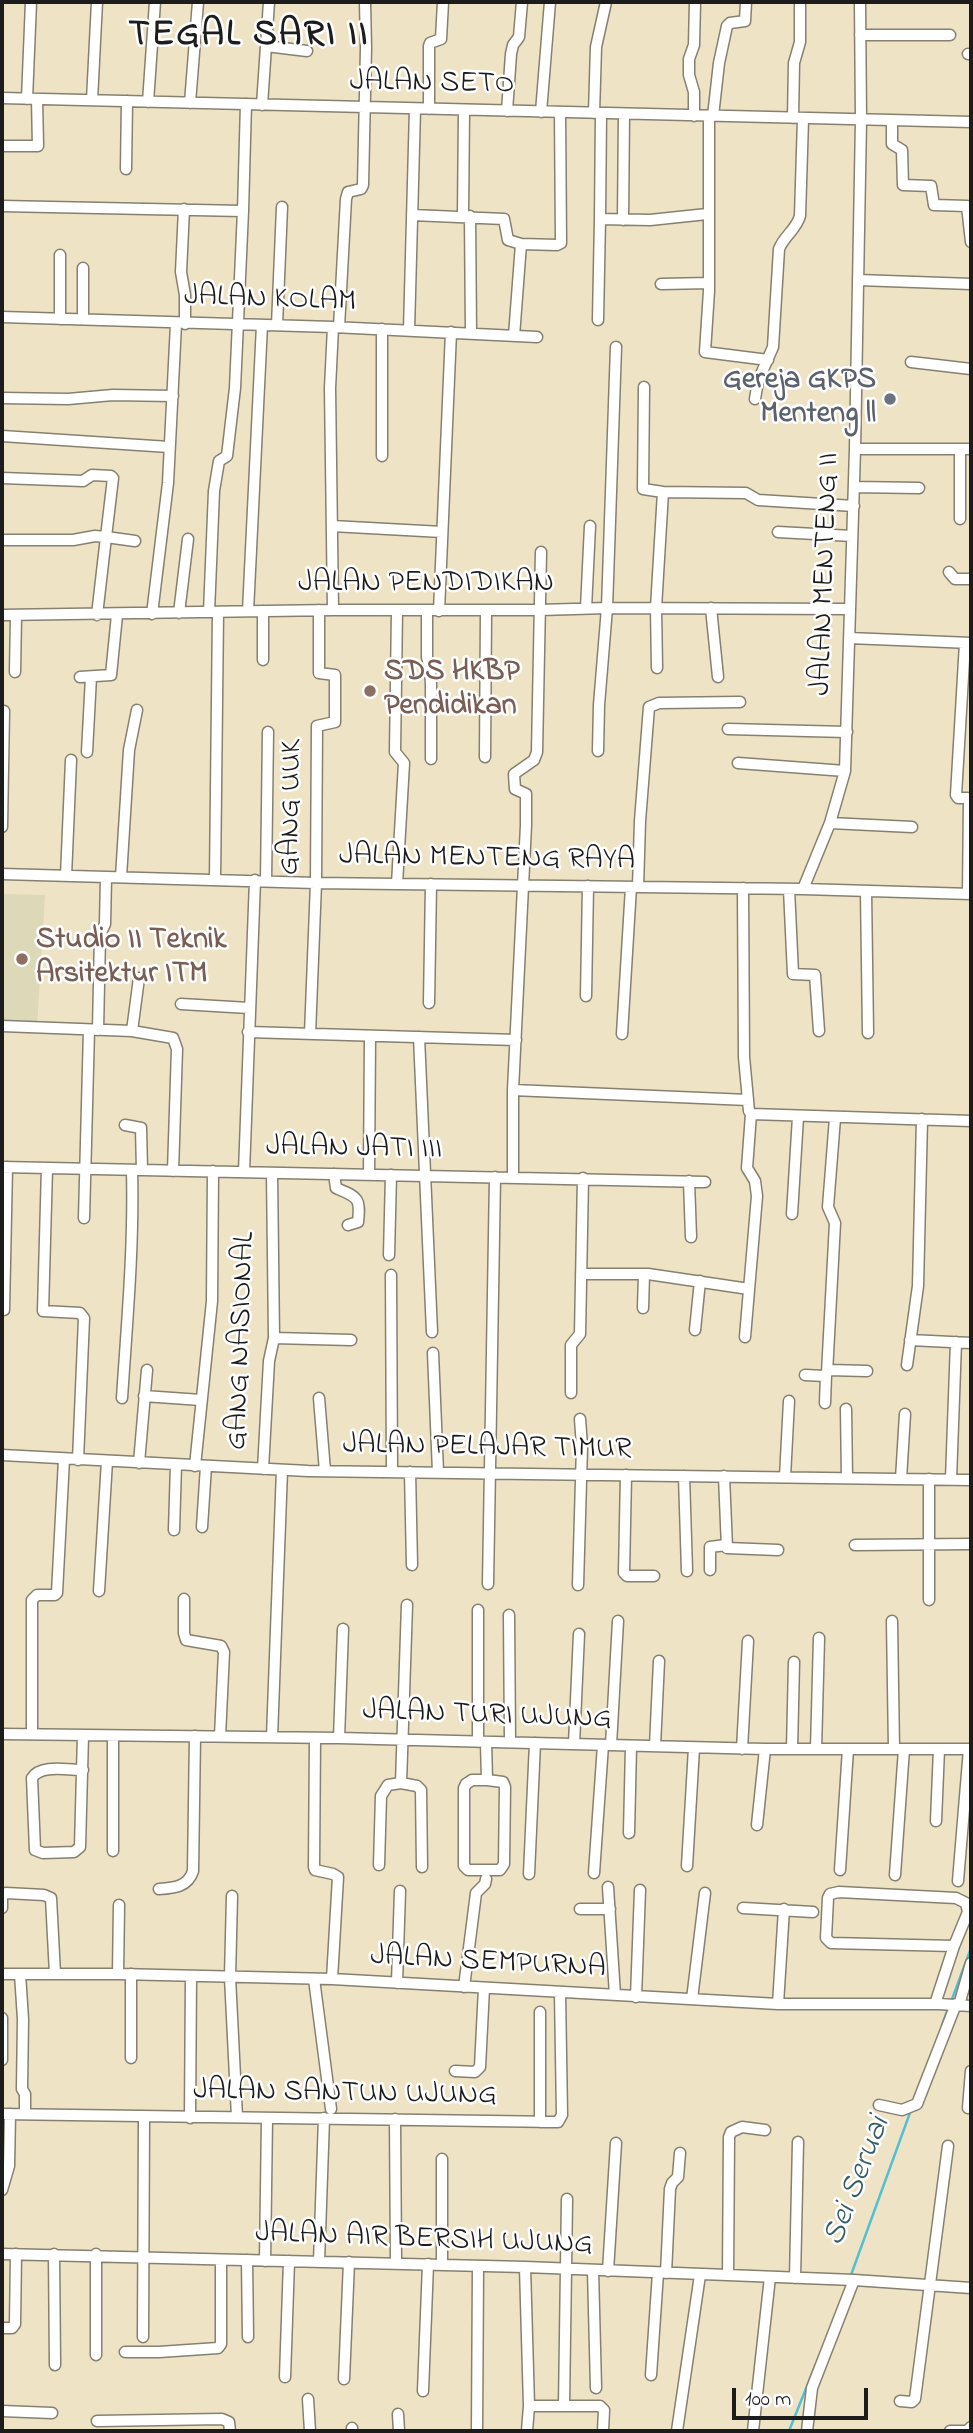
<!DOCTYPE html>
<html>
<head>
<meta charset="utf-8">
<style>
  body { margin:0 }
  #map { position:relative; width:973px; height:2433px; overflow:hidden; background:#eee3c5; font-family:"Indie Flower",sans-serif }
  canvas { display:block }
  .frame { position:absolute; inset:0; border:4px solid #1c1c1c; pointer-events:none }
  .scale { position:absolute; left:732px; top:2388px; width:136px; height:32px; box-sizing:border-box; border:4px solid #1c1c1c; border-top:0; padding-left:9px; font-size:21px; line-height:24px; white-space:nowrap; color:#1c1c1c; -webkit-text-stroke:5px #fff; paint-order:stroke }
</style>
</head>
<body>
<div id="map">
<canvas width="973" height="2433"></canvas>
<div class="frame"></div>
<div class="scale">100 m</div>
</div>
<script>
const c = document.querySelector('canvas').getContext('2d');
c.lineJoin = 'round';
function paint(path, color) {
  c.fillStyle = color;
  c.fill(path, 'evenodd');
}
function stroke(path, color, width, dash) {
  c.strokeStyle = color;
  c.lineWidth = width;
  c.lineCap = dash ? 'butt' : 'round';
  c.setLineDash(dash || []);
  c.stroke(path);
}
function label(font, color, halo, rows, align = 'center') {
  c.font = font + ' "Indie Flower",sans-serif';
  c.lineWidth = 5;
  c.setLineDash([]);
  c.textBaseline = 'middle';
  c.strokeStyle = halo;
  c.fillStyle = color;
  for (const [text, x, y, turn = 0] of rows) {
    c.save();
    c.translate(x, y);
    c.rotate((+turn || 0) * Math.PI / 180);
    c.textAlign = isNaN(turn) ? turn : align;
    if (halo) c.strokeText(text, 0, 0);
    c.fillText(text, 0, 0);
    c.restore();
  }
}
const built = new Path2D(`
  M2,894L45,895L37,1026L2,1024Z`);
const stream = new Path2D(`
  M951,2002L971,1948
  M942,2025L948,2009
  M851,2275L911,2110
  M789,2431L815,2366`);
const minor = new Path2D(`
  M860,35H950
  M266,46L307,51
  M968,54H971
  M2,98L971,122
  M27,99L31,2
  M92,100L97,2
  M148,102L155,2
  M190,103L198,2
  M262,105L269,2
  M429,109V46L430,43L441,39L443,2
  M507,111L511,54L513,45L519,37L522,2
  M541,112L550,2
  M594,113L596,47L606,2
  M694,116V92L689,75V59L694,45L695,2
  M709,116V291L705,352L768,360
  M713,116L719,63L727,26L730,23L745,21L746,2
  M793,118L794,63L800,42V2
  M892,121V144L902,150L903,185L931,186L934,205L967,206L971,242
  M2,146H38L37,99
  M126,169L127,101
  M2,206L243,211L235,388L227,456L219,461L214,491L209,612
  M184,209L181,272L185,295V324
  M243,211L246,104
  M412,215L504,219L508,240L521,244
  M463,216L464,110
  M470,216L471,333
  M600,219L601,113
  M623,220L624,114
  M60,255V319
  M83,268V319
  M858,280L971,284
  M661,284L709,283
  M2,317L333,327L537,337
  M598,320L600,219L650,220L707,214
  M277,325L282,207
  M339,327L346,199L348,192L361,189L363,185L366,48L365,2
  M409,330L415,109
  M514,336L521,244L557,245L561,243L560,112
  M911,362L971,369
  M644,387L643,489L663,492L746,493L758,500L854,506
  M2,398L68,399L113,395L173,396
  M755,399L758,381L773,347L779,249C784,236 796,230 800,216L803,119
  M2,436L169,447
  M855,449H971
  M960,449V519
  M382,456V329
  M2,478L83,481L92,475L111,476L113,478L106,537L135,541
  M854,487L919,488
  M332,526L442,532
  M778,532L852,536
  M2,540H73L95,536L106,537L97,615
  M949,572L955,579H971
  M586,608L590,526
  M711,608L718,677
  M333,610L330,388L333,327
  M248,611L262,325
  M263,611V660
  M427,611V657L430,669L431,684V759
  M439,611L451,332
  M179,613L188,539
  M152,614L168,483L176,324
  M2,615L333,610H540L607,608L850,609
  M849,638L971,643
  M965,643L956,795L958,798H968L969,800L968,894
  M657,668L656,608L663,492
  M15,672L16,616
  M80,677L111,675L117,615
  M728,729L847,732
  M598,751L599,705L607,608L616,347
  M87,752L91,677
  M485,757L486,611
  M738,763L845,771
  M830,823L912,827
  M2,827L4,711
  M2,874L316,883L803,889L971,894
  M66,876L71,760
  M121,877L129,750L137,710
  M215,880L218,612
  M266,881L268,732
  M397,884L404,763L395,752L397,610
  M638,887L640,821L649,707L659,703L740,702
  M743,888L744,1057L749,1111L751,1114L747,1168L755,1181L757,1196L745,1337
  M789,889L793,974L815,975L819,1031
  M803,889L830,823L845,771L855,449L861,120L860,2
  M866,891L868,1033
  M586,996L588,886
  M429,1003L431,884
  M181,1004L249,1008
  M2,1026L132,1031L173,1038L177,1049L173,1171
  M98,1030L100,935L105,924L106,877
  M132,1031L139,978
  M248,1032L516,1040
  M310,1034L316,883L317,726L335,722V675L319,673V610
  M622,1034L631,887
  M419,1037L432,1332
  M513,1090L748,1100
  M751,1114L971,1121
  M125,1125L141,1128L142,1170
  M2,1167L705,1182
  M47,1168L43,1311L80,1313L84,1318L78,1460
  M244,1172L255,880
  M334,1174L336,1188C357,1197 361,1197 358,1222L348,1225
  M369,1175L370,1036
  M513,1177V1090L526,825V794L515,789L514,774L534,760L537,752L541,552
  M689,1181L691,1237
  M792,1214L798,1117
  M84,1218L89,1030
  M389,1255L391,1175
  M581,1274H648L749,1289
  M391,1275L392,1472
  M643,1308L644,1274
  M4,1310L7,1167
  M695,1330L700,1281
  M274,1338L351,1340
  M910,1340L971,1343
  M433,1353L438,1472
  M907,1365L918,1286L922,1119
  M828,1370L867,1371
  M805,1375L825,1376L827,1373L835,1223L828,1207L835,1118
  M571,1393V1345L580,1334L583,1178
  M144,1396L201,1400
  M122,1398C127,1322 134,1246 132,1170
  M319,1398L325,1471
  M825,1403L826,1375
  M846,1409L847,1478
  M2,1455L308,1471L971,1480
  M139,1463L147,1370
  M195,1466L212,1301L213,1171
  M263,1469L269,1361L274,1338L272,1173
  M410,1472L412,1565
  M626,1475L624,1573L627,1576H654
  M684,1476L687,1571
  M724,1476L727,1548L778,1550
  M785,1477L789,1401
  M901,1479L905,1414
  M951,1479L956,1342
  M202,1527L206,1466
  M174,1530L176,1465
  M855,1545L971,1544
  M710,1570V1547L726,1545
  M488,1584L495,1177
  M578,1585L582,1446L580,1419
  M99,1591L107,1461
  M184,1599V1633L186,1640L221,1646L224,1652L220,1736
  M929,1600V1479
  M509,1615L510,1742
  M892,1621L894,1749
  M2,1734L339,1738L765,1749H971
  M32,1734V1600L37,1595H55L57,1593L64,1459
  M113,1736V1851
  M272,1737L282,1470
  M315,1738L314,1867L315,1870L333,1874L338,1877L332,1979
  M339,1738L343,1629
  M478,1742V1610
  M486,1742L487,1780L503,1782L505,1787L504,1864L500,1870H468L464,1866V1788L466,1784L472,1780H487
  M574,1744L579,1634
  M611,1745L618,1621
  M655,1746L659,1661
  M742,1749L748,1641
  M792,1749L794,1662
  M816,1749L819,1638
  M83,1770C68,1770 40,1764 32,1778L35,1850L43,1853L74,1852L80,1847L83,1735
  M401,1783L407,1605
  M936,1821L939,1749
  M757,1825L765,1749
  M629,1833L631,1746
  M379,1865L381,1796L388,1785L401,1783L417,1786L421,1790L422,1867
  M687,1866L694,1748
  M840,1870L848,1749
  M594,1873L603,1745
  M529,1874L535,1743
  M895,1875L904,1749
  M958,1881L969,1749
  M608,1887L615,1995
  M159,1889C174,1888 188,1887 193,1871L195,1736
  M232,1896L230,1977L237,2117
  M2,1908V1896L6,1893L44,1895L51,1898L55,1974
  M743,1908L813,1912
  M580,1909H610
  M2,1974H118L332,1979L778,2004H939L971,2006
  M20,1974L23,2019L22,2089L25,2094V2114
  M118,1974L119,1905
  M314,1979L331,2109
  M397,1983L400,1891
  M464,1987L476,1893L485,1884L486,1879
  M636,1997L640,1890
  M692,1999L705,1893
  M778,2004L784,1909
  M935,2004L954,1946L968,1912L966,1903L956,1898L839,1892L830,1894L828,1898L826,1938L831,1943L954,1946
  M959,2005L971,1963
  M540,2012V2122
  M2,2018V2060
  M131,2058V1974
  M455,2071L475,2072L480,2067L484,1988
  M879,2105L902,2110L917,2104L956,2004
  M968,2108L971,2071
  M2,2114L558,2122L562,2115L560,1993
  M190,2118L191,1976
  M395,2119L396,2263
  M442,2159V2265
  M2,2190L9,2166L10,2114
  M2,2254L525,2267L854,2280L971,2288
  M54,2254L55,2365
  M247,2260L248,2337
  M265,2261L267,2118
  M319,2262L324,2118
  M525,2267L529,2406L527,2431
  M593,2270L596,2388
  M608,2271L616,2143
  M666,2273L670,2189L672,2183L678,2177L680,2153
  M728,2275L729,2137L731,2132L742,2127L765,2130
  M795,2278L798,2142
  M2,2328H12L15,2324L16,2254
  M143,2337L144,2118
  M125,2352H159L218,2348L221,2344V2260
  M96,2355V2254
  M651,2375L658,2273
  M285,2377L289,2261
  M344,2379L349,2262
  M423,2391L428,2264
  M308,2399L310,2431
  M900,2401L912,2402L915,2399L948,2146
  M529,2406H600L604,2410L603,2431
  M564,2406L567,2199
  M2,2411L52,2413
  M398,2414L399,2431
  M97,2421L222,2419L229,2422L230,2431
  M352,2431V2428
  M477,2431L478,2267
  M677,2431L700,2275
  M753,2431L770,2277
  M807,2431L812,2388L854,2280
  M950,2431H967L971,2427`);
const markers = [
  [890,399,7,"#6b7280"],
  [370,691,7,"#8d6e63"],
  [22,959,7,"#8d6e63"]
];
const streetNames = [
  ["JALAN SETO",432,85,1],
  ["JALAN KOLAM",270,301,2],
  ["JALAN MENTENG II",827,574,-88],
  ["JALAN PENDIDIKAN",426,585],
  ["GANG UUK",293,807,-89],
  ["JALAN MENTENG RAYA",487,860,1],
  ["JALAN JATI III",354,1150,1],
  ["GANG NASIONAL",243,1341,-88],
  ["JALAN PELAJAR TIMUR",487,1449,1],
  ["JALAN TURI UJUNG",487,1717,2],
  ["JALAN SEMPURNA",488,1964,3],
  ["JALAN SANTUN UJUNG",345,2095,1],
  ["JALAN AIR BERSIH UJUNG",424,2241,2]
];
const worshipNames = [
  ["Gereja GKPS",876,382],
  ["Menteng ll",876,416]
];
const educationNames = [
  ["SDS HKBP",384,674],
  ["Pendidikan",384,708],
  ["Studio II Teknik",36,942],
  ["Arsitektur ITM",36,976]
];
const waterNames = [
  ["Sei Seruai",859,2182,-69]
];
const districtNames = [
  ["TEGAL SARI II",249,38]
];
paint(built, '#ddd8b7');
stroke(stream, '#54bfd0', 2.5);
stroke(minor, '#858070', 13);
stroke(minor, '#fff', 10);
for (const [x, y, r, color] of markers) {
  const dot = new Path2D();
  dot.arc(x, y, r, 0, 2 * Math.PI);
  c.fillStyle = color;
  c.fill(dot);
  stroke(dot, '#fff', 2.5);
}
label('30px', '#1c1c1c', '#fff', streetNames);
label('bold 30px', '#5b616d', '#fff', worshipNames, 'right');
label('bold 30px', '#785e54', '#fff', educationNames, 'left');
label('italic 32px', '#325d64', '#fff', waterNames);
c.letterSpacing = '2px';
label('bold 37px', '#1c1c1c', '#fff', districtNames);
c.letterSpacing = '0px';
</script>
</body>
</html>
